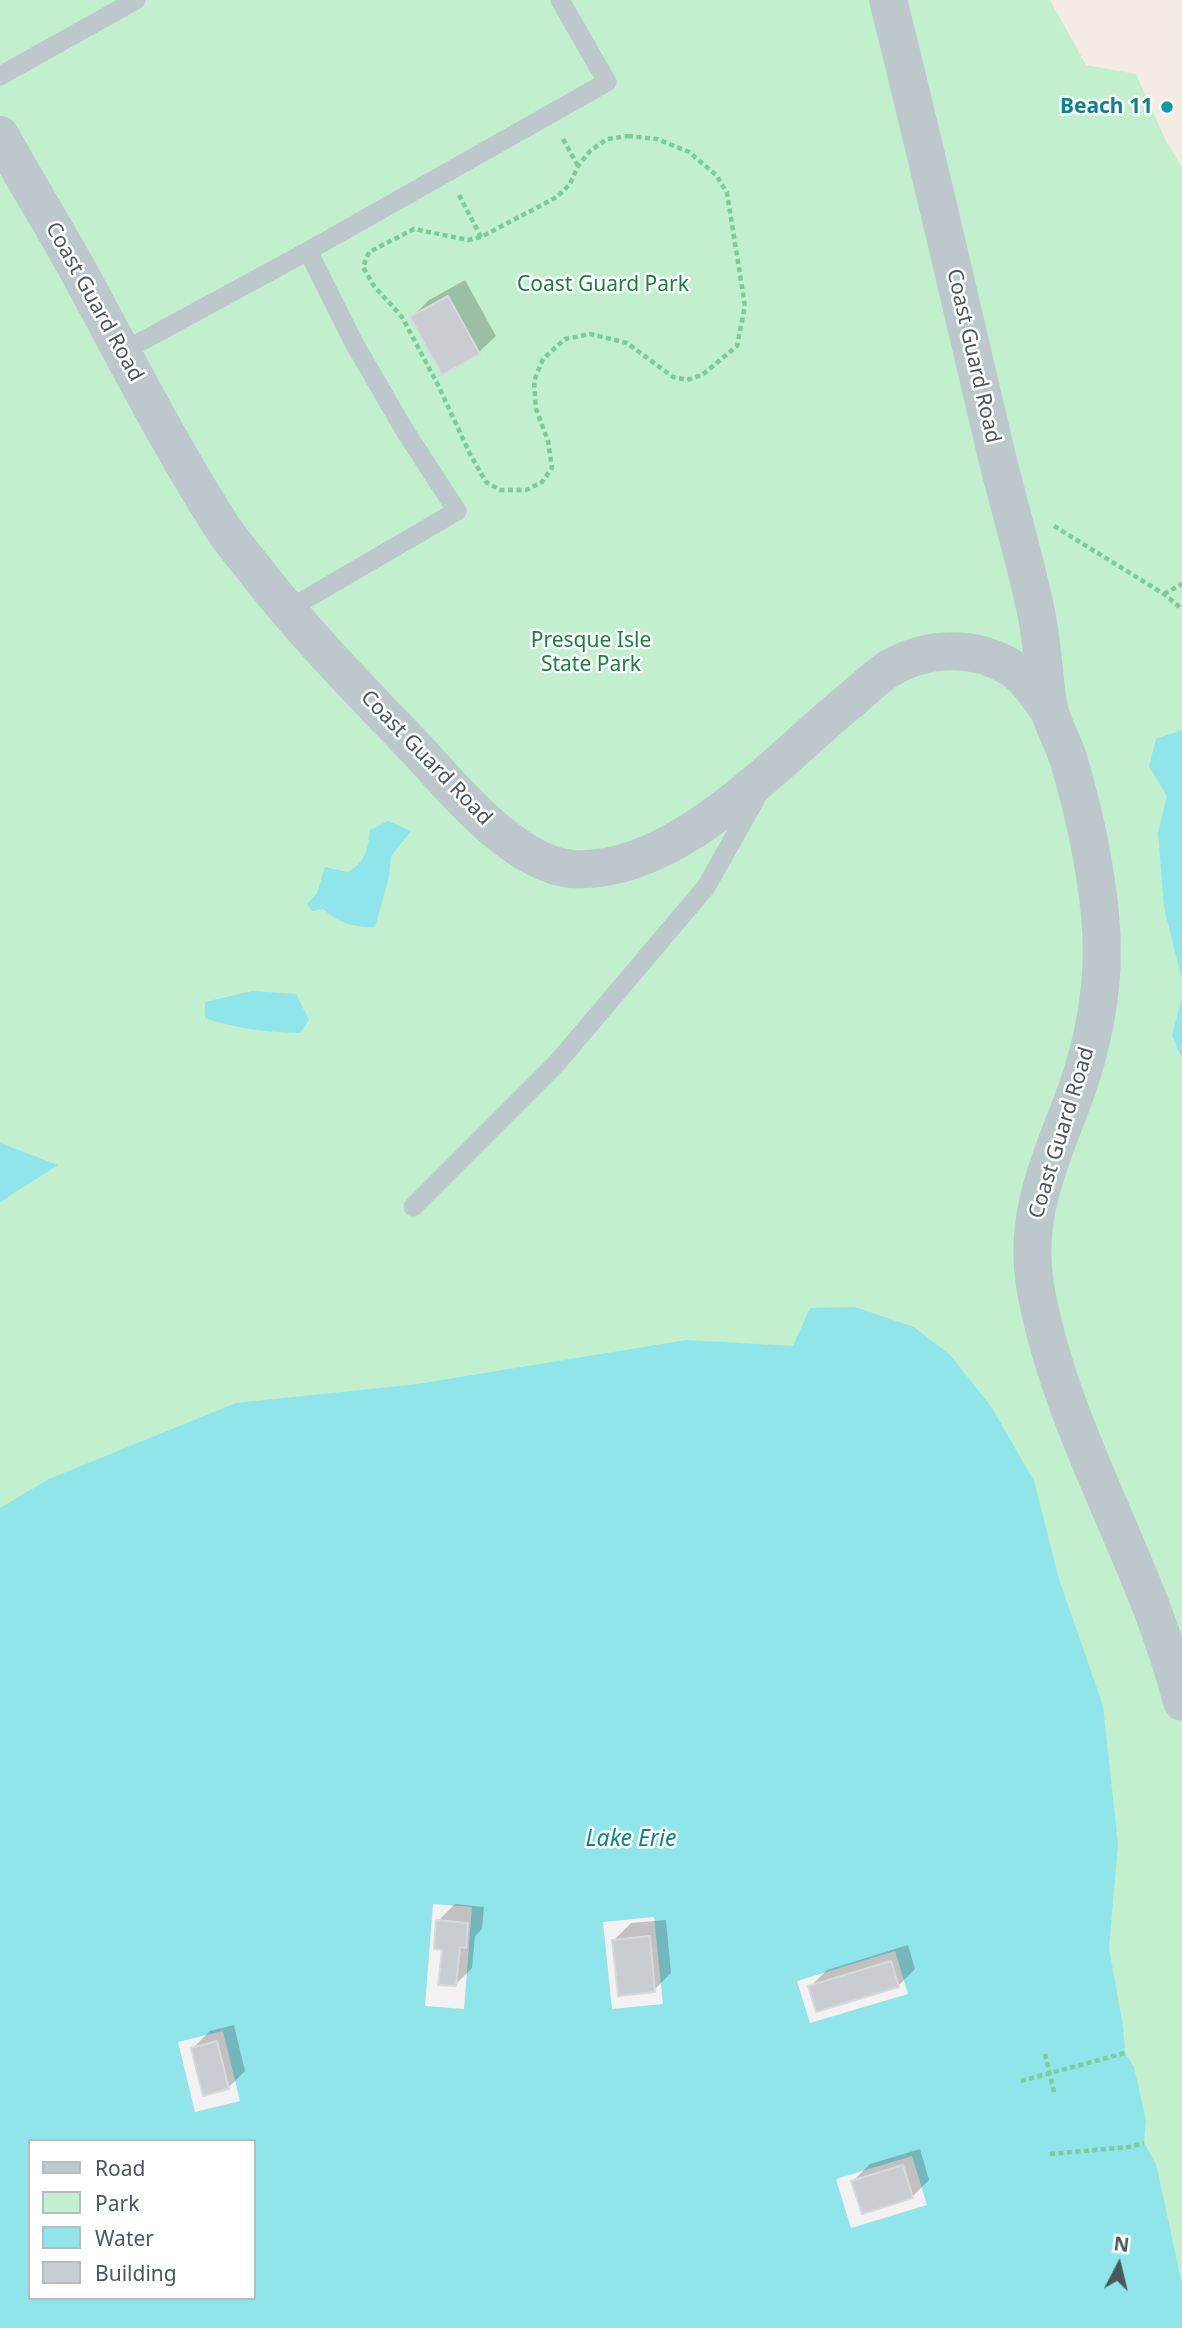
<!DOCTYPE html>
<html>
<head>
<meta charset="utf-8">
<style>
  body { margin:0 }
  #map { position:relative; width:1182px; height:2328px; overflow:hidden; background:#f4f1f2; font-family:"Noto Sans",sans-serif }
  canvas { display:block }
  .legend { position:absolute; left:28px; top:2139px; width:228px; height:161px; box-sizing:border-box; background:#fff; border:2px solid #b6bcbf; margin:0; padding:9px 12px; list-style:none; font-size:21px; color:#49585f }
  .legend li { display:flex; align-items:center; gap:14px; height:35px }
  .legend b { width:35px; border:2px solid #b6bcbf }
  .north { position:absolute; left:1084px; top:2230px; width:70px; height:70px; -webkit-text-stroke:5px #fff; paint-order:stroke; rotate:7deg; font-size:19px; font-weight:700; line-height:28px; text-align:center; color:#49585f }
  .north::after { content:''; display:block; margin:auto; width:24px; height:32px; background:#49585f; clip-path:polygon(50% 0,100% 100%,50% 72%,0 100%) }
</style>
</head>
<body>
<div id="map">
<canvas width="1182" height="2328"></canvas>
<ul class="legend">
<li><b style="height:9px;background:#bdc8cd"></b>Road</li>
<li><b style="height:19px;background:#c2efcd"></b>Park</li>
<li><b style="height:19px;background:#90e5eb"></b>Water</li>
<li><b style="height:19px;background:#c9cdd1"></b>Building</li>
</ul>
<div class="north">N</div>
</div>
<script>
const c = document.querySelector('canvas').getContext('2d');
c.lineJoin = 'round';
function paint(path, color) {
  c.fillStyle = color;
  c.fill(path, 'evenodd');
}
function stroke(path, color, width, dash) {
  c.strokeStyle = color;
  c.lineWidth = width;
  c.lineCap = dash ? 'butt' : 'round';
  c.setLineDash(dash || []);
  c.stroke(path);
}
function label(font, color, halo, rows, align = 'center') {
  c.font = font + ' "Noto Sans",sans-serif';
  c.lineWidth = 5;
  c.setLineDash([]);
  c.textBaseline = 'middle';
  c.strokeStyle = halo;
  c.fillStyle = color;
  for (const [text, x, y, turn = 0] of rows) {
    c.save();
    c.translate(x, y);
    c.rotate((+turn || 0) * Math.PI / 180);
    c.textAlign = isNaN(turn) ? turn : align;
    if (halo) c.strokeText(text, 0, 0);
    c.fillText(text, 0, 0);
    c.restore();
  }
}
const green = new Path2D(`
  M0,0H1182V2328L0,1979Z`);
const sand = new Path2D(`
  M1050,0H1182V167L1166,141L1136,74L1086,65Z`);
const water = new Path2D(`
  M1182,730V980L1164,907L1158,833L1167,796L1149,766L1156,739Z
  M388,821L411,831L391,856L389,877L375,927C354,928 339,923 323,909L312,911L307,904L317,893L325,867L348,872C366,862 368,848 370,830Z
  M252,991L296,994L309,1020L300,1033C266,1032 236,1029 205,1018V1002Z
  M1182,997V1058L1172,1036Z
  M0,1143L58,1165L0,1202Z
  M855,1307L914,1327L951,1356L992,1408L1034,1481L1059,1579L1103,1706L1118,1844L1109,1948L1123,2027L1125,2053L1134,2067L1146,2120L1144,2143L1156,2164L1182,2284V2328H0V1508L49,1479L236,1403L418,1384L686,1340L793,1346L810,1308ZM30,2141H254V2298H30Z`);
const pier = new Path2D(`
  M433,1904L472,1907L464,2009L425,2006Z
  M654,1917L663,2004L612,2009L603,1922Z
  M895,1951L908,1994L810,2023L797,1981Z
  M223,2031L240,2101L195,2112L178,2042Z
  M912,2156L927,2205L851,2228L836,2179Z`);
const shadow = new Path2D(`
  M465,280L496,336L479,352L443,372L412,317L429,300Z
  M455,1904L484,1907L482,1929L475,1936L472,1968L455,1985L438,1921Z
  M666,1920L671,1973L654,1990L614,1940L631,1923Z
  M908,1945L915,1969L898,1986L810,1987L827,1970Z
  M234,2025L245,2071L228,2088L193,2048L210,2031Z
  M920,2149L929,2180L912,2197L853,2181L870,2164Z`);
const building = new Path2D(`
  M448,296L480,354L442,375L410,317Z
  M436,1920L468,1923L466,1948L460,1947L456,1986L438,1985L442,1950L434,1949Z
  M650,1936L655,1992L618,1996L612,1940Z
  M891,1961L899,1987L816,2012L808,1986Z
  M217,2041L229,2089L203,2096L191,2048Z
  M903,2165L913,2198L862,2214L851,2181Z`);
const path = new Path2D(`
  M628,136L657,139L689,152L716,175L727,193L745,306L737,346L702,375L687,380L673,377L627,343L590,334L565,339L543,359L534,381L536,409L548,441L552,468L542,482L526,490H500L486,482L470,454L438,385L402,317L374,286L363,267L369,252L414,229L468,240L481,237L557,197L570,184L578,166L590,151L607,139Z
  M563,139L578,166
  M459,195L481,237
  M1054,526L1164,594L1182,609
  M1164,594L1182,584
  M1045,2054L1054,2092
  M1021,2081L1125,2053
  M1050,2154L1129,2147L1144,2143`);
const lane = new Path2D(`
  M0,76L136,0
  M122,352L308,251L607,82L560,0
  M287,610L457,511L405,431L354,343L308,251
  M413,1207L557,1063L706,887L759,793`);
const street = new Path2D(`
  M888,0C925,146 958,293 993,440C1006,497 1024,554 1036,612C1043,644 1043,677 1049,709C1053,726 1063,742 1068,758C1083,808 1095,863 1100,915C1106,973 1096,1034 1077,1089C1053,1155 1023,1213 1035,1285C1060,1432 1146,1559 1182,1702
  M0,135C26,182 54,227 80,274C126,359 170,446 222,527C233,544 247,559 259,575C309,639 367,697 423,756C458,795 517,864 572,869C676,876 777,760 852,699C863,690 875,678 887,670C924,647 972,644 1010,667C1027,677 1038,696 1050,712`);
const markers = [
  [1167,107,7,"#0f9aa8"]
];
const cultureNames = [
  ["Beach 11",1153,107]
];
const parkNames = [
  ["Coast Guard Park",603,285],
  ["Presque Isle",591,641],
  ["State Park",591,665]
];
const streetNames = [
  ["Coast Guard Road",94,302,61],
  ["Coast Guard Road",973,356,77],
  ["Coast Guard Road",426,758,46],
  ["Coast Guard Road",1062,1133,-73]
];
const waterNames = [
  ["Lake Erie",631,1839]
];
paint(green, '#c2efcd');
paint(sand, '#f4ece3');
paint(water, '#90e5eb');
paint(pier, '#f4f1f2');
paint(shadow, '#0003');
paint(building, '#c9cdd1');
stroke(building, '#d6d9dd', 2);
stroke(path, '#7acd99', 4.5, [5, 3.5]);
stroke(lane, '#bdc8cd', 19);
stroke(street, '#bdc8cd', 38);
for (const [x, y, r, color] of markers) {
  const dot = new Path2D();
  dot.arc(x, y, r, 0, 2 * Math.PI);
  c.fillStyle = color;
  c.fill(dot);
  stroke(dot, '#fff', 2.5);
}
label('bold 21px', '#0d838f', '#fff', cultureNames, 'right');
label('21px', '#19813f', '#fff', parkNames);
label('21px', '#49585f', '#fff', streetNames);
label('italic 23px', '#0f838d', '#fff', waterNames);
</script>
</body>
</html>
